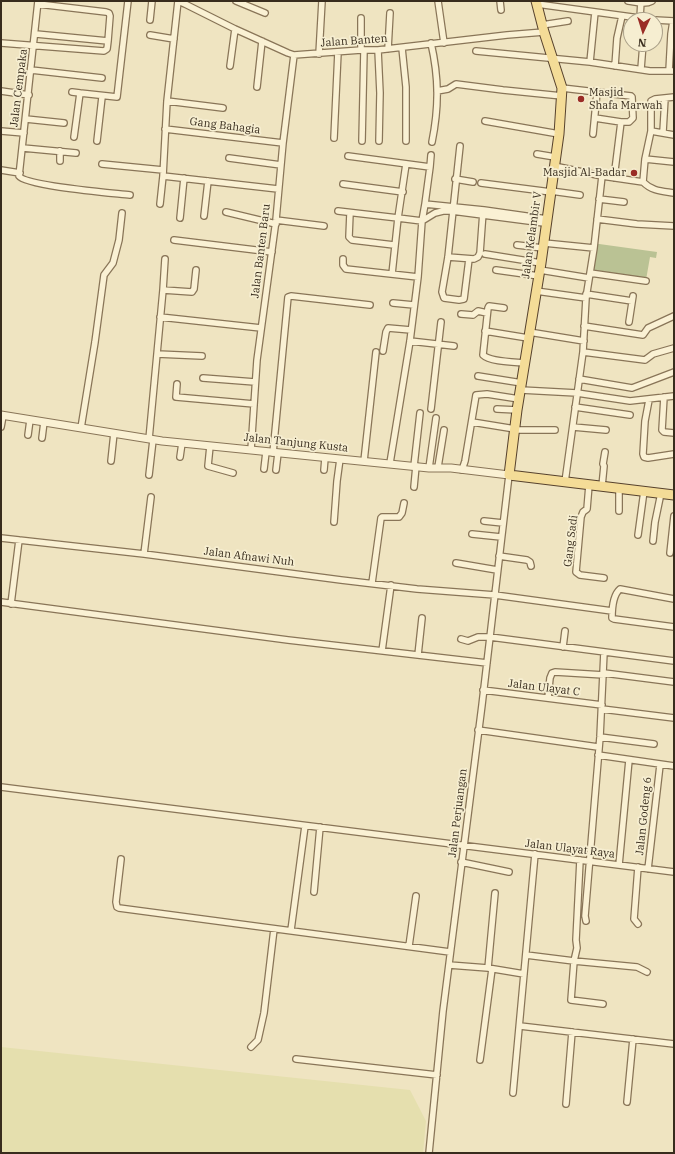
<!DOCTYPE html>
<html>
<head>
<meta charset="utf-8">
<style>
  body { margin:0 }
  #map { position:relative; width:675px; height:1154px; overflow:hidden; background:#efe4c1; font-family:"IBM Plex Serif",serif }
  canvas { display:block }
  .frame { position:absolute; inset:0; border:2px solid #382c1d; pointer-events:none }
  .north { position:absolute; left:623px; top:12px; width:40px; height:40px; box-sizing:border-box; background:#f6eed1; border:1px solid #aaa089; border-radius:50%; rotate:184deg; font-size:11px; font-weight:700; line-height:16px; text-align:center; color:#382c1d }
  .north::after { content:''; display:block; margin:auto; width:14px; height:18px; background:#9a2c26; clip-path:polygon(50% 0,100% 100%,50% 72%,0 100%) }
</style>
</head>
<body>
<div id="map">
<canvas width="675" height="1154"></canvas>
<div class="frame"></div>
<div class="north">N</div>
</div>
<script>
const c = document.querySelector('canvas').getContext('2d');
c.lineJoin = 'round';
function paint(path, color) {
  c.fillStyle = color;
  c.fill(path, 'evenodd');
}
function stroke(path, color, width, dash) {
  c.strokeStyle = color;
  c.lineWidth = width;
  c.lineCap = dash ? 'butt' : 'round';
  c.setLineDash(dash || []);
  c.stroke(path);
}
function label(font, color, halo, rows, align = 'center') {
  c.font = font + ' "IBM Plex Serif",serif';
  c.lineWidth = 3.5;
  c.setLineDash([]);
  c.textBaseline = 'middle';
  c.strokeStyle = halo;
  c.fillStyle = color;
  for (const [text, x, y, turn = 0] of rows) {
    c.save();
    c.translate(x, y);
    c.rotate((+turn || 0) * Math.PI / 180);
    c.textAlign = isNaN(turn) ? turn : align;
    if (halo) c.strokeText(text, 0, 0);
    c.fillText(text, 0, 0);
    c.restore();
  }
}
const farmland = new Path2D(`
  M1,1047L410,1090L426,1121L423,1153H1Z`);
const cemetery = new Path2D(`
  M592,243L657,252L656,258L650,257L646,280L588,272Z`);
const minor = new Path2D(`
  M38,1L19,176C26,186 113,193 130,195
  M236,1L265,13
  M438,1L444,43
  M500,1L501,10
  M628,1C636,2 645,5 652,1
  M537,4L654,20
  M640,18L641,1
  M150,20L152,1
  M655,20L674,21
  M542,25L568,21
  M36,34L108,41L110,16L109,13L106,12L38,4
  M671,34L673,21
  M150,35L174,39
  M1,43L104,51L107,49L108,41
  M431,43C439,78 439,107 432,142
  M402,48L406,87V141
  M388,49L390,13
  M361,50V18
  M378,50L380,93L379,141
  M476,51L590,62L650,71H674
  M319,54L322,1
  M590,62L595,12
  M230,66L235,29
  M615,66L617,38L622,16
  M641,69L643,44
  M31,70L102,78
  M669,71L671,34H674
  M257,87L262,41
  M562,88L631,96L632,97L633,118L629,122H621L595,118
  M1,91L29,95
  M437,91L448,89L456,84L503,90L562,96
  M72,92L80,93
  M167,101L223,108
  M26,119L64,123
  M485,121L559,134
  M165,129L283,143
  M1,131L24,133
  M651,131L674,135
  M663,132L665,98
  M593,134L597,92
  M74,137L80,93L117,97L128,1
  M334,138L338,52
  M97,141L102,97
  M362,141L364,50
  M460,146L448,257L442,292L444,298L459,300L464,299L469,259
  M23,148L76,153
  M537,154L555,157
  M348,156L430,167L425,204L484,210L547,219
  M229,158L281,165
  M645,159L674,162
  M60,161V151
  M102,164L163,170
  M554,166L602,176L643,182
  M430,167L431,155
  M1,170L20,173
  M614,178L621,122
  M455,179L473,182
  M643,182L645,159L651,131V101L655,99L674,97
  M643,182C652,191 661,191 674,193
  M481,183L551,192
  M343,184L403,192
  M278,189L163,176L167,101L178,1L185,4L235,29L288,53L294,55L361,50H378L507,35L544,32
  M551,191L580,195
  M599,199L624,202
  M160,204L163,176
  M338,211L398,218L406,164
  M226,212L276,224
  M350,213L349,237L352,240L394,245
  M204,216L208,181
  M180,218L184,178
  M597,219L637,224L674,226
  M276,220L324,226
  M174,240L272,252
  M544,243L594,248
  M517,245L543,248
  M485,254L541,263
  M448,257L474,259L478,257L480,253L483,212
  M343,259V265L346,269L418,277
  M496,270L539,276
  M540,270L589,278
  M590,273L646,281
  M392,274L398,218L422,221L435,213L443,211H452L544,223
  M163,290L165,259
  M536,291L586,298
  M586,294L632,301
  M393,303L414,305
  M504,308L489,306L488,308L483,355C490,362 515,362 525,363
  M461,314L473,315L478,311L487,313
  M160,317L261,328
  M629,322L633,296
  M584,326L643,335L648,328L674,316
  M485,331L528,338
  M529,332L584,341
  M410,341L454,346
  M383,351L386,332L388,328L411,330
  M583,352L645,360L653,354L674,348
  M157,354L202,356
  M478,376L522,383
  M203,378L255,382
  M579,379L632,388L674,372
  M177,384L176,397L254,404
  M521,390L577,393L630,401L674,396
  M664,397L662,430L664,432L674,433
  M649,400L645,421L643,454L644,457L648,458L674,454
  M575,407L630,415
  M431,409L441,322
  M497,409L517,410
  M472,422L515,429
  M1,427L3,416
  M573,427L606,430
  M81,428L95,342L104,275L113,263L119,240L122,213
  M515,430H555
  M28,435L30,420
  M42,438L44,422
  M149,439L163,290L192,292L194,289L196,270
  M210,446L208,466L233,473
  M251,450L257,360L276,220L283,143L294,55
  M273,453L288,297L291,296L370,305
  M180,457L182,443
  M111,461L114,433
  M364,461L376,352
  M390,463L410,341L418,277L422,221L425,204
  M414,466L420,413
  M438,467L444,430
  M429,468L436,418
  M264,469L266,452
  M276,470L278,453
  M324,470L325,458
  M462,470L465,461L476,395L487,394L519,399
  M149,475L153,440
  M565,482L583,352L586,298L594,248L602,176
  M589,485L587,509L583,512L581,517L576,572L580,575L604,578
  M602,486L604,466L603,464L605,452
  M414,487L416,466
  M619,488V511
  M484,521L503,523
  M334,522L337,481L340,459
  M472,534L501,537
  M638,535L644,491
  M1,538L144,554L341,580L417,589L495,595L612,611
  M653,541L655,522L661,493
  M670,553L674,516
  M144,554L151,497
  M499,556L527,560L530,562L531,566
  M456,563L497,570
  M372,583L381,518L382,517H399L402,513L404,503
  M674,599L620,589C613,595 612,610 612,618L614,619L674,627
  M1,602L288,640L487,663
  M11,604L19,540
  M461,639L468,641L478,637H490L674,661
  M563,647L565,631
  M382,651L391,585
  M418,655L422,618
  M604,673L674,682
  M483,690L602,705
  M548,698L550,678L552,673L555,672L604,675
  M602,709L674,718
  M478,730L598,747
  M600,737L654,744
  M598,755L674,766
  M1,787L674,872
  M121,859L116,902L117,907L119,908L450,952
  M580,860L576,940L577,948L574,961L637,967L647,972
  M461,862L509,872
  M619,865L629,760
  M648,869L660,765
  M314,892L320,827
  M586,921L585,916L600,737L604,652
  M638,924L634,919L638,867
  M291,930L305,826
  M409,946L416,896
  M526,955L574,961L571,1000L603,1004
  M449,965L488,968L524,974
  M488,968L495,893
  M520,1026L674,1044
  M251,1047L258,1040L264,1013L274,929
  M296,1059L437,1075
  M480,1060L492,969
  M513,1093L535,854
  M627,1102L633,1039
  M566,1104L572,1032
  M429,1153L443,1011L482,705L509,475`);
const tertiary = new Path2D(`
  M1,415L162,441L429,468H451L509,475`);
const primary = new Path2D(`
  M536,1L544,32L562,88L559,134L541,263L517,410L509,475L674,495`);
const markers = [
  [581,99,4,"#9a2c26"],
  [634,173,4,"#9a2c26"]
];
const streetNames = [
  ["Jalan Banten",354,41,-4],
  ["Jalan Cempaka",19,88,-83],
  ["Gang Bahagia",225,126,7],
  ["Jalan Kelambir V",532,235,-82],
  ["Jalan Banten Baru",261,251,-83],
  ["Jalan Tanjung Kusta",296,443,6],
  ["Gang Sadi",571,541,-83],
  ["Jalan Afnawi Nuh",249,557,7],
  ["Jalan Ulayat C",544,688,7],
  ["Jalan Perjuangan",458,813,-83],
  ["Jalan Godeng 6",644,816,-84],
  ["Jalan Ulayat Raya",570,849,7]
];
const poiNames = [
  ["Masjid",589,93],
  ["Shafa Marwah",589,106],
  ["Masjid Al-Badar",626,173,"right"]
];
paint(farmland, '#e5dfae');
paint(cemetery, '#bac294');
stroke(minor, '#897558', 8);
stroke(tertiary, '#897558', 9);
stroke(primary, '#57422d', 11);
stroke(minor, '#faf1d4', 5.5);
stroke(tertiary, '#faf1d4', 7);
stroke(primary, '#f4dc97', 9);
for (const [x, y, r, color] of markers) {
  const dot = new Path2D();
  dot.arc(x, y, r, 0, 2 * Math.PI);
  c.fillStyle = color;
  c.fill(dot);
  stroke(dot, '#f6eed1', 1.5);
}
label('11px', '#382c1d', '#f6eed1', streetNames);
label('11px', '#382c1d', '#f6eed1', poiNames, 'left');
</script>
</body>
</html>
